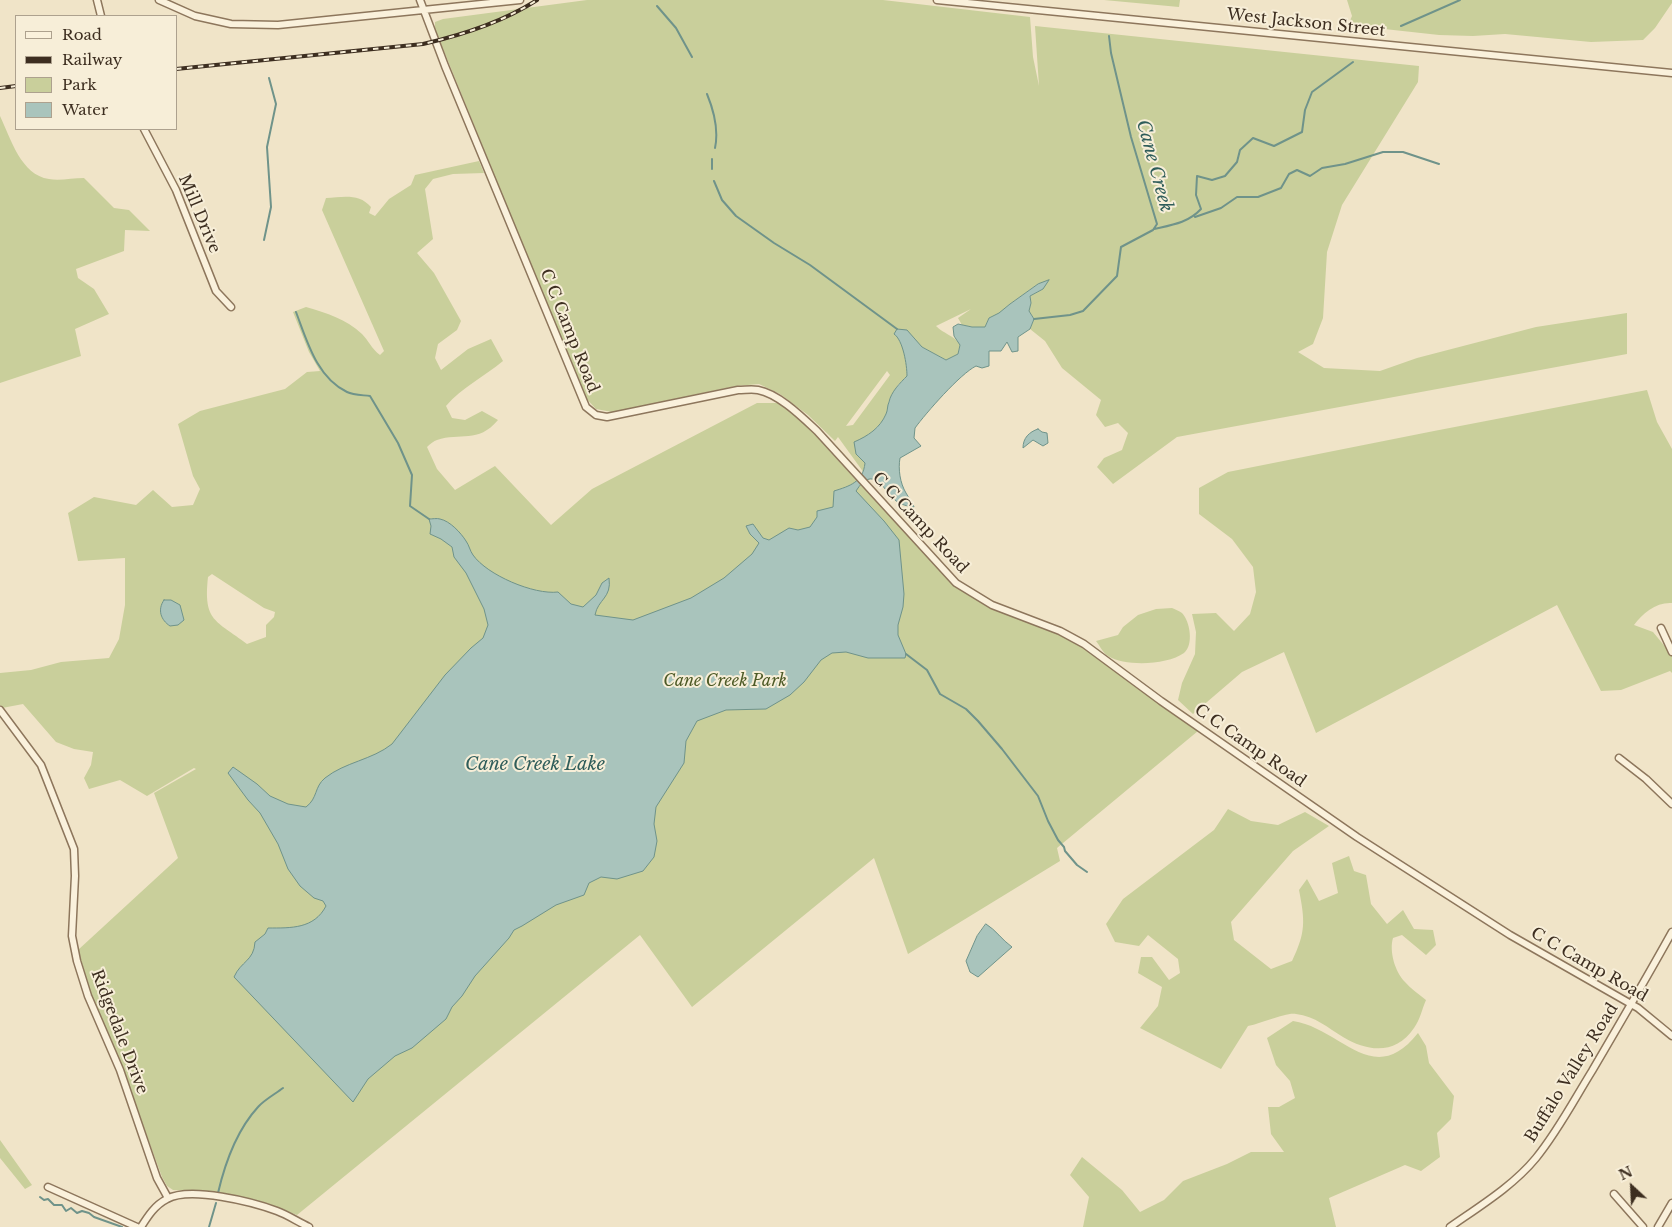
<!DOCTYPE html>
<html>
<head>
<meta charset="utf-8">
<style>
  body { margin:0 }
  #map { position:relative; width:1672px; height:1227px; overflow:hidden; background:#f0e4c8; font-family:"Libre Baskerville",serif }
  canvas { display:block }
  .legend { position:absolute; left:15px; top:15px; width:162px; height:115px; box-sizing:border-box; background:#f7eed8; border:1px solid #ada18e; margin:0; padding:6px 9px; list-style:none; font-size:15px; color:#3d2e20 }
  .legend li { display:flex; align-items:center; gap:10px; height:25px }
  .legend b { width:25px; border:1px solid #ada18e }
  .north { position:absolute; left:1607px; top:1162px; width:50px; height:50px; -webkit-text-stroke:4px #f7eed8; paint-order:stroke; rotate:335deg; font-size:14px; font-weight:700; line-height:20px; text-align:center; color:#3d2e20 }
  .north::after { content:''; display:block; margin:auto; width:18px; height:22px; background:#3d2e20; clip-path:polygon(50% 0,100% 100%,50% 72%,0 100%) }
</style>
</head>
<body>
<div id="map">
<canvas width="1672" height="1227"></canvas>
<ul class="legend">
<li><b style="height:6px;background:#faf1dc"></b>Road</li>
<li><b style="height:6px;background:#3d2e20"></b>Railway</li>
<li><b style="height:14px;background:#c9cf9b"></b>Park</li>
<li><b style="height:14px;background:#a9c4bc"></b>Water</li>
</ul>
<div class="north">N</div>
</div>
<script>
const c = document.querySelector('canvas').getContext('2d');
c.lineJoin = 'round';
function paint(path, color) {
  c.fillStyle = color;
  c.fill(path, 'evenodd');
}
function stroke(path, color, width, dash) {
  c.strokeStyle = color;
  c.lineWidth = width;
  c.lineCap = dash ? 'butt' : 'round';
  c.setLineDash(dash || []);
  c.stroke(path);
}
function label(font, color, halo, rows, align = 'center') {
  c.font = font + ' "Libre Baskerville",serif';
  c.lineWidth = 4;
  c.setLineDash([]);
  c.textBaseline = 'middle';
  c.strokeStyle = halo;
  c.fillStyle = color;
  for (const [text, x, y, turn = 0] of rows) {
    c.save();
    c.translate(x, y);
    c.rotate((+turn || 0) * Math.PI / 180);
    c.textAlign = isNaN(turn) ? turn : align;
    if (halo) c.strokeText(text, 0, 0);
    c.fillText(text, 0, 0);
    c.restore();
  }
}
const green = new Path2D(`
  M587,0H883L1030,17L1033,57L1039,86L1035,26L1419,66L1418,82L1342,205L1327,252L1323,318L1313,344L1298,352L1324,368L1380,371L1417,358L1536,327L1627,313V354L1177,437L1113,484L1097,467L1104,458L1122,450L1128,433L1118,423L1105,427L1096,415L1101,400L1062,368L1045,341L1030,329L1034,319L1029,311L1031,303L1030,296L1043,289L1038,284L1010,304L1000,313L989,318L985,327H972L962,325L958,318L971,309L936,326C944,334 953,335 960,344L958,354L946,360L922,347L907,363V376L898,385L889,401L887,413L881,424L867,436L856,454L865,463L864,473L838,437L835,441L808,415L780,394L759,384L736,386L612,412L596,409L584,396L435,29V22L443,19ZM887,371L890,375L853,425L846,426Z
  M1104,0H1180L1179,7Z
  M1347,0H1672V3L1655,28L1643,40L1591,42L1505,34L1473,36L1439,35L1348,25L1352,16Z
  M0,116C11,139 21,175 49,179C59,181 73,178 84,178L114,208L129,210L150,231L125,230L124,251L76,269L78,278L94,289L109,314L75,329L81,356L0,383Z
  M479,161L484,173L453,174L433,179L425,189L433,239L417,253L434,273L461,321L457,330L438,344L435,358L441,370L468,349L491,339L503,361C484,377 462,387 446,406L452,418L465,420L482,411L498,420C478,444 460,432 437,440C434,441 430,444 427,447L437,469L455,490L495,466L551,525L592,489L757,403H779L804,423L935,566L961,590L992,608L1072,640L1198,731L1057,848L1060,861L908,954L874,858L692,1007L640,935L297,1215C254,1198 219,1193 173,1190L167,1186L162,1177L118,1057L94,1004L78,950L178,858L154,793L196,769L194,768L147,796L120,780L89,789L84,778L91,765L93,752L74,749L56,742L23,704L2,708L0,705V673L31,670L61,662L109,658L119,639L125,605V558L78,561L68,513L94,497L136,505L153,490L172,507L193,505L200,489L193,476L178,424L200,411L285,389L307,372L320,371L309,352L293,312L306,307C327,313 346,319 362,334C369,341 371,348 380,355L384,351L322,210L326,198C343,197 359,193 371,207L369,213L375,216L389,199L411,185L415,175ZM212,574L264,608L275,612L274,617L266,625V637L247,644C216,620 203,622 208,577Z
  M1647,390L1657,422L1672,449V603C1656,602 1643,613 1634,625L1653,632L1667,649L1672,648V673L1670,671L1621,690L1601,691L1557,605L1316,733L1284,652L1242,672L1193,714L1178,700L1182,683L1195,654L1196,632L1192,614L1216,613L1234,631L1250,614L1256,592L1253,567L1232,539L1199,514V488L1228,472L1434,431Z
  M1172,608C1175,609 1179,611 1182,613C1190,621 1194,645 1184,653C1167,665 1126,667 1108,656C1103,653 1100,646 1096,641L1118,635L1123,627L1138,615L1156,609Z
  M1228,809L1251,821L1278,825L1305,812L1329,826L1293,851L1231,922L1234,940L1271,969L1292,961C1306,932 1305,921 1299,890L1307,879L1319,901L1338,893L1332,863L1349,856L1354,871L1366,875L1371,904L1387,924L1403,910L1414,929L1433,930L1436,945L1426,955L1402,935L1393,938C1389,951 1395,972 1405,982C1411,989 1419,994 1426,1000C1422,1009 1420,1020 1414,1028C1396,1055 1368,1052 1343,1037C1328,1028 1315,1016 1296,1014C1286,1012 1260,1024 1248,1026L1221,1069L1140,1028L1158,1006L1162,987L1138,973L1141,957H1152L1169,980L1180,973L1178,959L1148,935L1139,946L1115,942L1106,924L1123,899L1214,830Z
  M1293,1021C1341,1028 1373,1090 1418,1033L1426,1046L1429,1063L1454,1096L1451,1119L1437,1133L1440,1157L1421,1171L1405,1165L1329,1198L1336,1227H1083L1089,1197L1070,1175L1082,1157L1122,1190L1140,1212L1164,1200L1183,1181L1227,1164L1251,1152H1284L1271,1134L1268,1107H1279L1295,1098L1290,1081L1276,1065L1267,1038Z
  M0,1140L32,1185L25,1189L0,1158Z`);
const water = new Path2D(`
  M1049,280L1043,289L1030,296L1031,303L1029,311L1034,319L1030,329L1018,337V351L1012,352L1007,342L1001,351H989V366L982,368L976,366C960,374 926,413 915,428L914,438L921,446L900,458C898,469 900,483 906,493C909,499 913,501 914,507C907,506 901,505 895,500C883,489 873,464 856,491L884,521L899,540L904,594L903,607L898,625V635L906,654L905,658H868L846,652L832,653L821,660L804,682L790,695L766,709L726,710L697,721L686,741L684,763L656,807L654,824L657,841L654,857L643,871L617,879L601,877L589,883L584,895L556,905L522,926L514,930L509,938L475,976L462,996L452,1007L446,1019L412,1048L395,1056L368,1079L353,1102L234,977C241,961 254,961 255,942L265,934L268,928C291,928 314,929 326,906L323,901L314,898L300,886L288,869L278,844L260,813L248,800L228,773L233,767L257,784L270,796L288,804L306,807C318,798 314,787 325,778C345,762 372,760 392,744L445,675L471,648L483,638L488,625L484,609L466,573L454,557L452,547L441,539L430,534L431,526L429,519C432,519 437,518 440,519C450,521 461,533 466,541C469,545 470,551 473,555C487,575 534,595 558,592L571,604L583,607L596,595L602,583L609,578C612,598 598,599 595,615L633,620L691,598L724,578L752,554L759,543L750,534L746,526L753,524L763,538L769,540L789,528L798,530L810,527L817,517V511L833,507L834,491C850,486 863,482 865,463L856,454L854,442C868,436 880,428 886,414C888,410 887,406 889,402C891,392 900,383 907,376C907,365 903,340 894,334L897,329L907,330L922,347L946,360L958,354L960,345L954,336L953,327L958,324L972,327H985L989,318L999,313L1010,304L1038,284Z
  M1038,429L1042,432L1047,433L1048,443L1043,446L1033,440L1023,448C1023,438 1029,432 1038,429Z
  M164,600H171L180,605L184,620L178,625L170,626C161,620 157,610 164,600Z
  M986,924C996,930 1002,940 1012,947L978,977L970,972L966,961L977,936Z`);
const stream = new Path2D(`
  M657,6L676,28L692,57
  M1401,26L1460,0
  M707,94C714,111 719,129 715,148
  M712,169V159
  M714,181L722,200L736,216L774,243L810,265L897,329
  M1195,217L1221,208L1237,197H1258L1281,188L1289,174L1297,170L1310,176L1322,168L1345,164L1383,152H1403L1439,164
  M1154,229C1172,225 1188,223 1201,209L1196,195L1197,176L1212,180L1225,176L1237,162L1240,150L1253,138L1274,146L1302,132L1305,110L1312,92L1353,62
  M264,240L271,207L267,147L276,104L269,78
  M296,312C307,341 317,378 347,392C353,395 362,395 370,396L398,443L412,475L410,506L429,519
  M1034,319L1070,315L1083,311L1117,276L1121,247L1153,230L1157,224L1131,137L1111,53L1109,36
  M906,654L927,670L940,694L966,709L978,721L1002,749L1038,796L1048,821L1058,840L1064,847L1065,851L1077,865L1087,872
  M218,1193C225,1163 236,1131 258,1107C264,1100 275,1094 283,1088
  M40,1197L44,1200L48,1199L54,1205H62L66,1211L71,1208L77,1213L82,1211L89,1213L94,1217L122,1227
  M209,1227L216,1203`);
const minor = new Path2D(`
  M97,0L101,16
  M159,0L195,16L231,24L278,25L520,0
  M420,0L445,66L586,407L596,415L607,417L738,390C745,390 752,389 758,390C779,394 802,417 817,431L956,583L992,605L1060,631L1084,644L1161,701L1357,837L1510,935L1638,1008L1672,1036
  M937,0L1672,73
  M144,129L176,190L216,291L231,307
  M1661,628L1672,652
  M0,710L41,765L74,849L75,876L72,936L77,961L88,996L120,1070L157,1178L168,1198
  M1619,758L1646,779L1672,804
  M48,1187L137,1227
  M1614,1194L1643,1227
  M141,1227C148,1216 155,1205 167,1199C190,1186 253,1202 277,1211C288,1215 298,1222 309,1227
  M1450,1227C1480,1206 1513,1186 1536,1158C1558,1131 1574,1100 1592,1071C1619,1025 1646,979 1672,932
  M1658,1227L1672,1203`);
const rail = new Path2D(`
  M176,69L423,44C462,35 503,22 537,0
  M0,88L16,86`);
const streetNames = [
  ["West Jackson Street",1306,23,6],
  ["Mill Drive",199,214,67],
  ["C C Camp Road",569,331,68],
  ["C C Camp Road",920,523,47],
  ["C C Camp Road",1250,746,35],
  ["C C Camp Road",1589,965,30],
  ["Ridgedale Drive",119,1032,69],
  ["Buffalo Valley Road",1572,1073,-58]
];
const parkNames = [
  ["Cane Creek Park",725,681]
];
const waterNames = [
  ["Cane Creek",1154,166,75],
  ["Cane Creek Lake",535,765]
];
paint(green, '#c9cf9b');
paint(water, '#a9c4bc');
stroke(water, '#6f938a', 1);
stroke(stream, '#6f938a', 2);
stroke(minor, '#8d765c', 9);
stroke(minor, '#faf1dc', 6);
stroke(rail, '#3d2e20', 4);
stroke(rail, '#f7eed8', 2, [5.5]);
label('16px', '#3d2e20', '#f7eed8', streetNames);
label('italic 16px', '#4d5a26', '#f7eed8', parkNames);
label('italic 18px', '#2f5d5a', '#f7eed8', waterNames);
</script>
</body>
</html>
